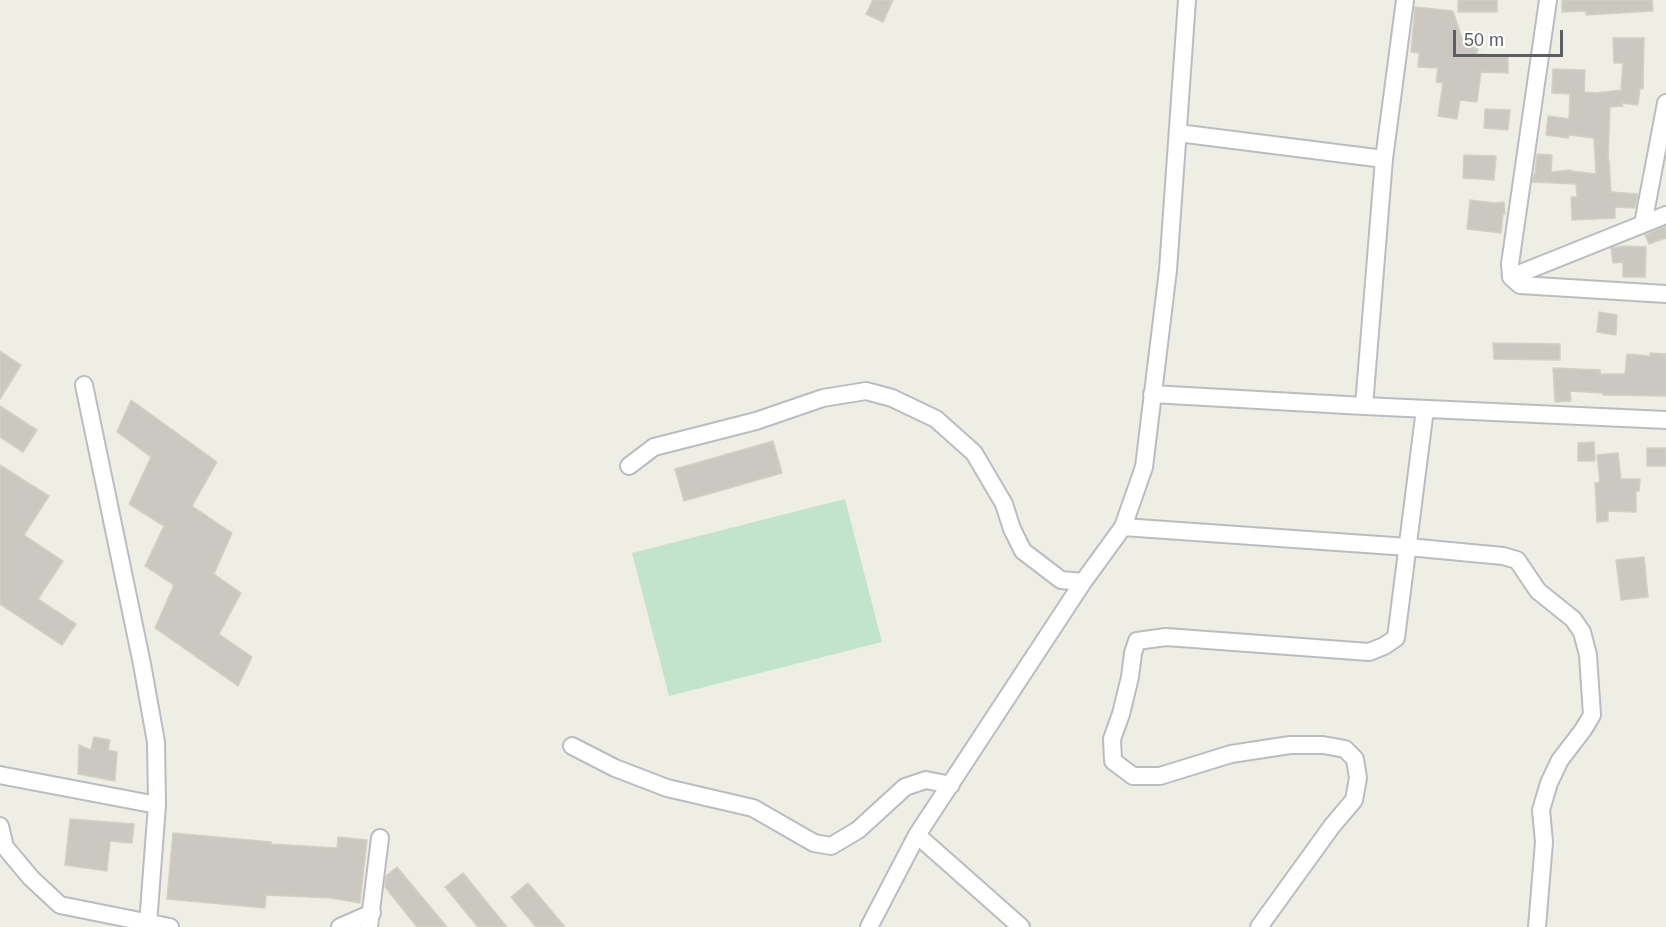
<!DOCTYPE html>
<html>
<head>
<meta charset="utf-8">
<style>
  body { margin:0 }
  #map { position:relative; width:1666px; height:927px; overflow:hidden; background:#eeeee4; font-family:Helvetica,sans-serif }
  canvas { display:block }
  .scale { position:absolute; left:1453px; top:30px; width:110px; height:27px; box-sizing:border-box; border:3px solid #5c5e64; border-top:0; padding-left:8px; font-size:18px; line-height:21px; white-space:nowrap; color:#5c5e64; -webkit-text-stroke:4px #fff; paint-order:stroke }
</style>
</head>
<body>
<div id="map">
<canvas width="1666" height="927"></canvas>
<div class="scale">50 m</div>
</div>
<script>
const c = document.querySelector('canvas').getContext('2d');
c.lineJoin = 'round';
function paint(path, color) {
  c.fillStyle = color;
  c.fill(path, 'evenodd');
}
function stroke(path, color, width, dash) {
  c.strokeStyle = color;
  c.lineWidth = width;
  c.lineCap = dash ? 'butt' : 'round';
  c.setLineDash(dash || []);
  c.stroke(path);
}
const green = new Path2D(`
  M845,499L882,642L669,696L632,553Z`);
const building = new Path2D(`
  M873,0H893L883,22L866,14Z
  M1458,0H1497V12H1458Z
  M1562,0H1652L1653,11L1586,15V11L1562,12Z
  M1415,7L1453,11L1464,44L1478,49L1476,54L1508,56V73L1481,72L1477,102L1460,100L1457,119L1438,116L1443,83L1436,82L1438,68L1418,67L1419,53L1411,52Z
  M1613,38H1644L1643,89L1640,88L1638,105L1622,103L1623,106L1610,107L1608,160H1609L1611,192L1638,194L1635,208L1615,207V218L1572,220L1571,197H1577L1576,184L1532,182L1534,174H1535L1537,154L1552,155L1551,172L1571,170V171L1596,174L1594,138L1569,135L1568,138L1546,135L1548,116L1569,119L1570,94L1552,93L1553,69L1585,70L1584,92L1596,93L1621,90L1623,63H1614Z
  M1485,109L1510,110L1508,130L1484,128Z
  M1464,155L1496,156L1494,180L1463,178Z
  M1470,200L1493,203L1504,202L1505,214H1503L1501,233L1467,229Z
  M1666,226V238L1649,244L1645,235Z
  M1624,246L1646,247L1645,277H1623V262L1613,263L1611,248Z
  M1599,312L1617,315L1616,335L1597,332Z
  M1493,343L1560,344V360L1494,359Z
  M0,351L21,365L0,399Z
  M1650,353L1666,354V396L1603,395V393L1570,391L1571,401L1555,402L1553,368L1600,370V374H1625L1627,354L1650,356Z
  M131,400L217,462L192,506L232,533L214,574L241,593L219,634L252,657L238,686L155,628L174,585L145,566L164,526L129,504L151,457L117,432Z
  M0,406L37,430L23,452L0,437Z
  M773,441L782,473L684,501L675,469Z
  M1594,442L1595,461H1578V443Z
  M1647,448H1666V466H1647Z
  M1618,453L1621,479H1640L1639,491H1636V512L1608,511V521L1597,522L1595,483L1600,482L1597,455Z
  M0,465L49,496L24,535L63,561L38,599L76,624L62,645L0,604Z
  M1644,557L1648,597L1621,600L1616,560Z
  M94,737L110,740L108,750L117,752L115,781L78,774L79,745L91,750Z
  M70,819L134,824L132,843L110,841L107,871L65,865Z
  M173,833L271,842V844L337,848L338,837L367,840L360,903L331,898L266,895L265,908L167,899Z
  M397,867L447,927H417L385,887L386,876Z
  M463,873L507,927H478L445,887Z
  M528,883L565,927H536L511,897Z`);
const minor = new Path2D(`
  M1548,0L1510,264L1511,277L1520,285L1666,294
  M1178,133L1384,159
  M1643,224L1666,103
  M1511,277L1666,215
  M84,385L142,664L156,742L157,805L148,924
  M1152,394L1364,406L1666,420
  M1364,406L1384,159L1405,0
  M629,466L654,447L756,421L823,398L866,391L892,398L936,419L974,453L1004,504L1012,529L1023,551L1061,580L1083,582
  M1123,527L1408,547L1503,556L1517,560L1538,591L1573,619L1582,632L1588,655L1592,715L1583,730L1560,760L1549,783L1541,810L1544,842L1537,927
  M572,746L615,768L667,788L753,808L814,843L831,846L858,830L905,787L926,780L951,785
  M0,775L157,805
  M0,826L5,847L31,878L60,905L170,927
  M917,835L1021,927
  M340,927L372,913
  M369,927L380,838
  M869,927L917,835L1083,582L1123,527L1144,467L1168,270L1187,0
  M1259,927L1332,826L1354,800L1358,778L1355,759L1345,749L1323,745H1290L1231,754L1160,776H1133L1113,761L1112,739L1121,714L1130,677L1133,653L1137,641L1166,637L1369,652L1384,646L1396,638L1425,409`);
paint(green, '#c2e4ca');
paint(building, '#cac8c1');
stroke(building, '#d2d1c3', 1.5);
stroke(minor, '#bbbcc2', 20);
stroke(minor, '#fff', 16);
</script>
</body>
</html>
